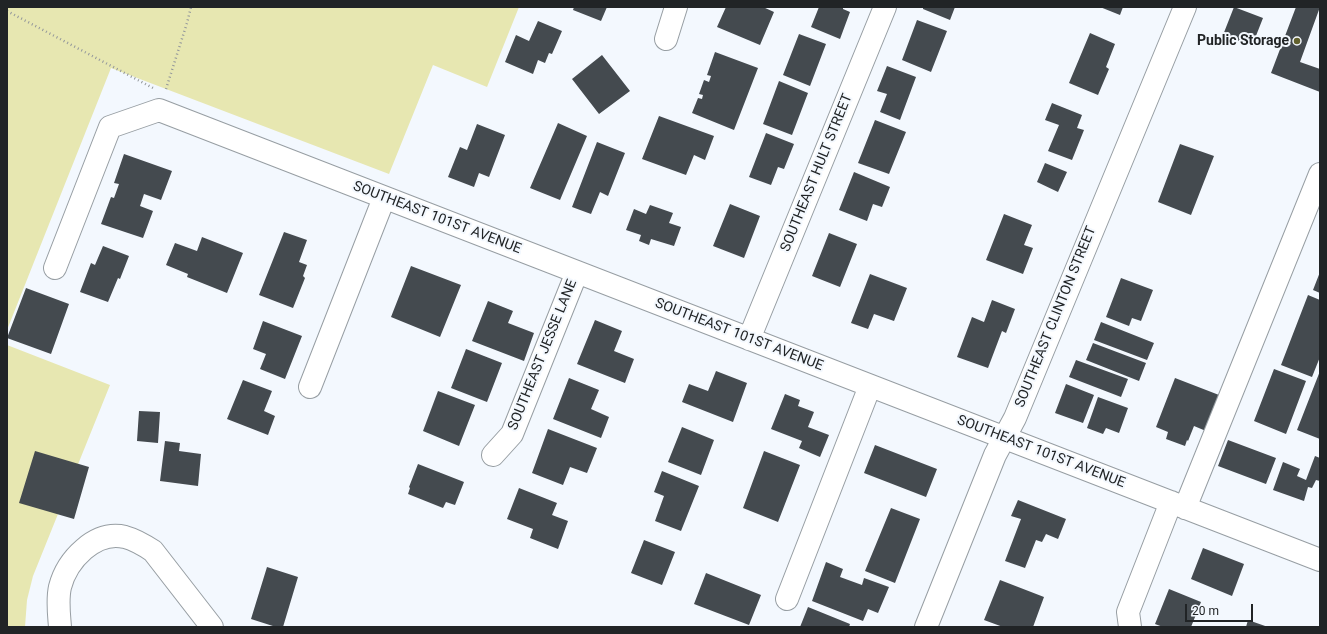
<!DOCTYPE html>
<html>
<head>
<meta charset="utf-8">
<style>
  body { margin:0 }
  #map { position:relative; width:1327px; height:634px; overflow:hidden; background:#f3f8fe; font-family:Roboto,sans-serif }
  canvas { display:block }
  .frame { position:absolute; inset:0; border:8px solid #212426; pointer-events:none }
  .scale { position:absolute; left:1185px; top:604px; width:68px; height:18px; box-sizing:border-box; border:2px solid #212426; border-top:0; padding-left:5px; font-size:12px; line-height:14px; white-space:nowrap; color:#212426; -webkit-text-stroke:3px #f3f8fe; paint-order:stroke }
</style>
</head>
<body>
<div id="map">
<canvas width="1327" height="634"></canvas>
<div class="frame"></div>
<div class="scale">20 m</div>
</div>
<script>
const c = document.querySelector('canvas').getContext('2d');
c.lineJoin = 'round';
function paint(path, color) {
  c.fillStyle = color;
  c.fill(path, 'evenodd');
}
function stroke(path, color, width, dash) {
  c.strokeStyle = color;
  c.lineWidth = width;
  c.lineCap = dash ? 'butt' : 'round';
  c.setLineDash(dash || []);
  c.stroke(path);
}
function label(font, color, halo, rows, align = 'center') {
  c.font = font + ' Roboto,sans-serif';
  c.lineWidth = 4;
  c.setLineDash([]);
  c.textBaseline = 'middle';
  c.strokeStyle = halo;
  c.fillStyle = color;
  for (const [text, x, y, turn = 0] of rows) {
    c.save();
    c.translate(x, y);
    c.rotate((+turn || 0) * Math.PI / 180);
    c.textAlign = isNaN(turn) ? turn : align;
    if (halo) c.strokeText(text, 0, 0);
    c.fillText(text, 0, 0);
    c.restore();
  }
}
const green = new Path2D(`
  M7,7H519L487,87L433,65L389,174L111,68L7,330Z
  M7,345L110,385L33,576L27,600L25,627H7Z`);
const building = new Path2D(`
  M574,7H607L601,21L573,10Z
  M726,7H763L774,12L760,45L717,27Z
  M819,7H843V9L850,12L840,39L811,27Z
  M923,7H955L950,20L923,9Z
  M1100,7H1123L1120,15Z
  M1234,7L1263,18L1252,46L1223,35Z
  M1296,7H1320L1300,62L1320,69V92L1271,73Z
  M917,20L947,31L931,72L902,60Z
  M538,21L562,31L552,54L549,53L545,63L538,60L533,74L505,62L516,35L529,41Z
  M1090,33L1115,44L1106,67L1109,69L1098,95L1069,83Z
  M799,34L826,44L810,86L783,75Z
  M715,52L758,68L734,130L692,113L698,98L702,99L703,95L699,94L704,80L709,82L711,76L707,75Z
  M602,55L630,91L599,114L572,79Z
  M887,66L916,77L900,120L880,112L887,94L877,91Z
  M779,81L808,93L792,135L763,124Z
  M1052,103L1082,115L1077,128L1084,130L1072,160L1048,151L1059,125L1045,120Z
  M659,116L714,136L705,160L694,155L686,175L642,159Z
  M875,120L906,132L889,174L858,163Z
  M558,123L587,136L560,200L530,188Z
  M477,124L505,135L489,177L479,173L474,187L448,177L460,147L467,150Z
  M766,133L794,144L784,169L778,167L771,185L749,177Z
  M597,142L625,153L608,196L600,192L591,214L572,207Z
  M1180,144L1214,156L1191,215L1158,202Z
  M124,154L172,171L161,200L144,194L140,206L153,211L143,238L101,224L111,197L114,198L119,184L114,183Z
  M1045,163L1067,172L1058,192L1037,182Z
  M854,172L890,187L882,207L873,204L867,221L839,210Z
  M730,204L760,216L744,258L713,246Z
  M650,205L673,213L669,223L681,227L674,246L651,239L649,245L639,241L641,235L626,230L634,209L646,214Z
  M1004,214L1032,225L1024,245L1033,248L1023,274L986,260Z
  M284,232L307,240L299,262L307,265L303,276L305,278L293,308L259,295Z
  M829,233L857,244L840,287L812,276Z
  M202,237L243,253L227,293L187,277L188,274L166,265L175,243L197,251Z
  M103,246L129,256L120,279L118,278L108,302L80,292L91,263L95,265Z
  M411,266L461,285L440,337L391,317Z
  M1320,272V293L1313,290Z
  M870,274L907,288L894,321L874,314L868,329L851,323Z
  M1121,278L1153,290L1141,321L1132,318L1129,326L1106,317Z
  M26,288L69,304L51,354L7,338Z
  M1308,295L1320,300V357L1312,377L1281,365Z
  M992,300L1015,309L1006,333L1002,331L988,368L957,357L972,317L984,322Z
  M488,301L513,311L508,323L534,333L524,361L472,341Z
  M595,320L622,331L614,351L634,359L625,383L577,364Z
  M263,321L302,336L285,379L260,369L266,354L253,349Z
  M1101,322L1154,343L1147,360L1094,340Z
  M1093,343L1146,363L1139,381L1086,360Z
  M466,349L502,363L487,402L451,388Z
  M1076,360L1128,379L1121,397L1069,377Z
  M1274,369L1306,381L1286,434L1254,421Z
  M716,371L747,383L733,422L682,402L689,384L708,391Z
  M1320,371V439L1297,430Z
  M569,378L599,390L591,409L609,417L601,438L553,419Z
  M1175,378L1219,395L1206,431L1194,426L1188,441L1187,440L1185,446L1166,439L1168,432L1156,427Z
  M243,380L272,391L264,411L275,416L268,435L227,419Z
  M1066,384L1094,395L1083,423L1055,413Z
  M438,391L475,405L459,446L423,431Z
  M785,394L800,400L798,406L814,412L808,427L829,435L820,457L799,448L802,441L771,429Z
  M1098,397L1128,408L1119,433L1106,428L1103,434L1087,428Z
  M139,411L160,412L158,443L137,441Z
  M682,427L714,440L701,475L668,462Z
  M548,429L597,448L587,473L570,467L563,485L532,473Z
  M1228,440L1276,458L1266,484L1218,466Z
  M165,441L180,443L179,451L201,454L198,486L160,481Z
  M875,445L937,469L926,497L864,473Z
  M35,451L89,467L74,519L19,503Z
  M764,451L800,465L778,522L743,508Z
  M1315,456L1320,458V481L1316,480L1312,488L1308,487L1304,501L1273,490L1283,462L1300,469L1297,476L1306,480Z
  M418,464L464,482L455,505L446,502L443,508L408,494L410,488L409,487Z
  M662,471L699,486L681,531L655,521L664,496L654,492Z
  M519,488L557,503L552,515L568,521L558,549L530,538L533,529L507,519Z
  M1018,500L1066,519L1058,539L1046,534L1042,542L1036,540L1025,568L1005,561L1021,519L1011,516Z
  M891,508L920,519L895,583L865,571Z
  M644,540L675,552L662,585L631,573Z
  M1203,548L1244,564L1232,596L1191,579Z
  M826,562L843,569L840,577L862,585L864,578L889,587L878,613L868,609L863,621L812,601Z
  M267,567L298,577L283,627H276L251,619Z
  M706,573L761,595L749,625L694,604Z
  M1000,580L1044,597L1033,627H1003L984,620Z
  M1169,589L1201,602L1191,627H1163L1155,624Z
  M808,607L850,624L849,627H800Z
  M1248,620L1268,627H1246Z`);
const path = new Path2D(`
  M7,11L153,88
  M166,89L187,23L191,7`);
const minor = new Path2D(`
  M666,39L676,7
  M55,268L110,127L159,110L1320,560
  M749,339L885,7
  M310,387L384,198
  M493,455L512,434L577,272
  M1185,508L1320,174
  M787,599L870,386
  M60,627C59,614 57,600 60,587C67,560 95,530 125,537C136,540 144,545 153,551L212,627
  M926,627L995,455L1015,418L1185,7
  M1130,627L1128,612L1171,502`);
const markers = [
  [1297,41,4,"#62612e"]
];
const poiNames = [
  ["Public Storage",1289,41]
];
const streetNames = [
  ["SOUTHEAST HULT STREET",817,173,-68],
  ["SOUTHEAST 101ST AVENUE",437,218,21],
  ["SOUTHEAST CLINTON STREET",1056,317,-68],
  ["SOUTHEAST 101ST AVENUE",739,335,21],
  ["SOUTHEAST JESSE LANE",543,355,-68],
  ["SOUTHEAST 101ST AVENUE",1041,452,21]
];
paint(green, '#e7e7b1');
paint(building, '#444a4f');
stroke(minor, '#979ea3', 24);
stroke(path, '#93979b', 2.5, [1, 3]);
stroke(minor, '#fff', 22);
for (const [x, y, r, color] of markers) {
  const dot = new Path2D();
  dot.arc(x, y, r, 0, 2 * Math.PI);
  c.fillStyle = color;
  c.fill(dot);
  stroke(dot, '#f3f8fe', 1.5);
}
label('bold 14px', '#212426', '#f3f8fe', poiNames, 'right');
label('14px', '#212426', '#f3f8fe', streetNames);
</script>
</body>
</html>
